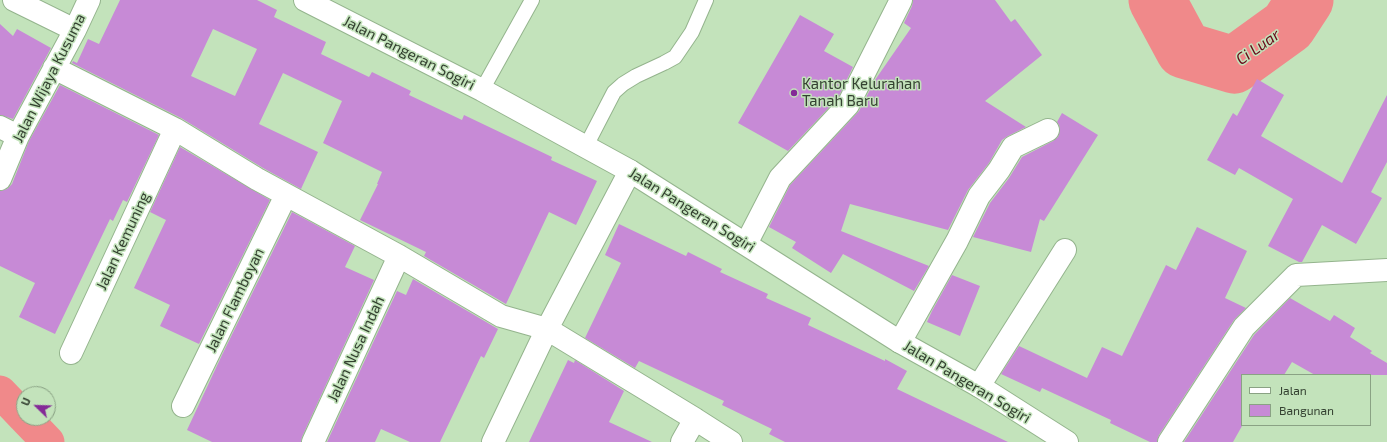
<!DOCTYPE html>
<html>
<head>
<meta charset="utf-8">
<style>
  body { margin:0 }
  #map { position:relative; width:1387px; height:442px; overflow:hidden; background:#c3e3bb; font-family:"Exo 2",sans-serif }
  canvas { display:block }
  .legend { position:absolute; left:1241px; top:374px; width:130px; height:52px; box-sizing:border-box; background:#c3e3bb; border:1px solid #8aa284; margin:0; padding:5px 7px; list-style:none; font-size:12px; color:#344131 }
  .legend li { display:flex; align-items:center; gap:8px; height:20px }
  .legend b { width:20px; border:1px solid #8aa284 }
  .north { position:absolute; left:16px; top:386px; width:40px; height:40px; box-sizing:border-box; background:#c3e3bb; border:1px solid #8aa284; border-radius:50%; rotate:293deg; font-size:11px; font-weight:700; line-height:16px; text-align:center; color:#344131 }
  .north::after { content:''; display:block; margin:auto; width:14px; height:18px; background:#842a97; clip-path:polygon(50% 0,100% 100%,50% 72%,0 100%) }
</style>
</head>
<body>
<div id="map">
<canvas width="1387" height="442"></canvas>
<ul class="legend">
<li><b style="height:5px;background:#fff"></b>Jalan</li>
<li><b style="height:11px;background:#c78ad6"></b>Bangunan</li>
</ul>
<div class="north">U</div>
</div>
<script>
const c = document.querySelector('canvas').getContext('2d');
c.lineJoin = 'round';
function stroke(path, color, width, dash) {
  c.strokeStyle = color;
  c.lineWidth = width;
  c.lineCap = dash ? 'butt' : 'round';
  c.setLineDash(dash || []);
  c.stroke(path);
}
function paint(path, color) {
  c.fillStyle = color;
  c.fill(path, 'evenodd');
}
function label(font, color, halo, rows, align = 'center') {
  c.font = font + ' "Exo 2",sans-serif';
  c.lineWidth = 3;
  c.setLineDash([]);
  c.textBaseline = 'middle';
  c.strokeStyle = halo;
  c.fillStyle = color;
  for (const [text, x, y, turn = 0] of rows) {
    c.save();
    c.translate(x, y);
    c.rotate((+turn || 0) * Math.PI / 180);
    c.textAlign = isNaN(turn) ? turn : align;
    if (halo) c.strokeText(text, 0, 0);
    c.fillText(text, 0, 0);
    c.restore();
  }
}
const canal = new Path2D(`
  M0,392L24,417
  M25,418L48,442`);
const river = new Path2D(`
  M1157,0L1184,50L1234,65L1288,26L1305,0`);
const building = new Path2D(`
  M120,0H257L277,10L274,17L326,42L321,54L369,77L372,72L411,91L409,95L462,120L464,115L552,157L551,160L597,181L576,225L549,212L506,304L424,256L426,252L360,220L378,184H377L382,172L323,143L342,101L283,73L259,124L318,152L301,189L263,168L181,118L72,63L73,61L77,63L88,39L99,44ZM213,29L257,49L235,96L191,76Z
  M913,0H995L1011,22L1015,19L1042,55L985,101L1026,127L1008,136L1002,140L989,163L968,190L948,230L850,204L841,231L929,266L914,291L843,254L831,273L792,248L796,242L769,227L790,185L859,111L875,80L911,28L904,23L912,6Z
  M800,15L834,34L824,51L853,67L838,98L788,151L738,123Z
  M0,24L13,36L17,29L51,48L13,119L0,115Z
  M1257,79L1284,95L1261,136L1342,183L1387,95V162L1371,192L1382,198L1356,244L1322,225L1302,262H1299L1268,246L1293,199L1239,168L1235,175L1207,160L1233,113L1237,116Z
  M60,85L159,135L127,202L123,200L113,221L110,219L55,334L19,317L35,283L0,266V191L7,189L12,184L29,141Z
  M1062,113L1098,135L1044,221L1040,219L1031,252L973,237L990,203L1009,178L1022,157L1053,141L1058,137L1060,130L1059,125L1057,122Z
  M180,147L270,200L199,344L160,326L170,305L134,288L166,220L150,212Z
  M292,212L355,246L345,267L374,280L302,437L301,442H212L187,430L222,355Z
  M619,224L686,256L688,252L722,269L720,272L768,294L766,298L811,318L808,325L885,361V359L907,371L897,389L1008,442H785L769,434L772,429L722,405L724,401L639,361L635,368L585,338L621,263L605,255Z
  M1197,227L1247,251L1225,298L1246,308L1234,320L1159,435L1157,442H1150L1110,423L1111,420L1042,388L1040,392L1001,374L1019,346L1087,378L1102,347L1122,356L1166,265L1176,270Z
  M952,275L980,286L960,336L927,322L932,311Z
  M413,279L498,329L484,358L481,356L440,442H410L381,429L375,442H327L397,291L406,295Z
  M1290,298L1330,321L1334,315L1355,328L1350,337L1372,351L1370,353L1387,363V375H1315L1292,362L1284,375H1242V426L1233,442H1184L1254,335Z
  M568,360L574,363L575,360L624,391L609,422L652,442H529Z`);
const service = new Path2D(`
  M482,90L532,0
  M585,148L614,92L623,84L636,76L664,63L675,57L692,32L706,0`);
const minor = new Path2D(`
  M14,0L75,30
  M54,68L175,129L257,179L399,256L501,316L547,329L695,419L731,442
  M0,127L18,136
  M0,179L18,136L75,30L89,0
  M746,244L780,178L848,105L901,0
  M900,342L957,241L979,196L999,170L1013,147L1048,130
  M71,353L175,129
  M979,386L1065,250
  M183,406L286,195
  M313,442L399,256
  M493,442L547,329L630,171
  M682,442L695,419
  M1169,442L1244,327L1296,275L1387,270`);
const tertiary = new Path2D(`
  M305,0L482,90L630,171L900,342L979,386L1067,442`);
const markers = [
  [794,93,4,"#842a97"]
];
const streetNames = [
  ["Jalan Pangeran Sogiri",409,53,27],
  ["Jalan Wijaya Kusuma",49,78,-63],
  ["Jalan Pangeran Sogiri",692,210,32],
  ["Jalan Kemuning",123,241,-65],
  ["Jalan Flamboyan",235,300,-64],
  ["Jalan Nusa Indah",356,349,-65],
  ["Jalan Pangeran Sogiri",967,382,31]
];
const poiNames = [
  ["Kantor Kelurahan",802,84],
  ["Tanah Baru",802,101]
];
const waterNames = [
  ["Ci Luar",1258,47,-35]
];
stroke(canal, '#f0898a', 33);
stroke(river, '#f0898a', 57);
paint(building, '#c78ad6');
stroke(service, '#94b48d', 16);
stroke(minor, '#94b48d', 24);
stroke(tertiary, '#94b48d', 24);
stroke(service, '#fff', 14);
stroke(minor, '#fff', 22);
stroke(tertiary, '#fff', 22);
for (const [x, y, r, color] of markers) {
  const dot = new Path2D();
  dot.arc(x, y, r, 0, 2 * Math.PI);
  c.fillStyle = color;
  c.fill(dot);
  stroke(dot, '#c3e3bb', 1.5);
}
label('15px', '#344131', '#c3e3bb', streetNames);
label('15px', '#344131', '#c3e3bb', poiNames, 'left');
label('italic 16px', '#680919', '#c3e3bb', waterNames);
</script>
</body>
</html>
